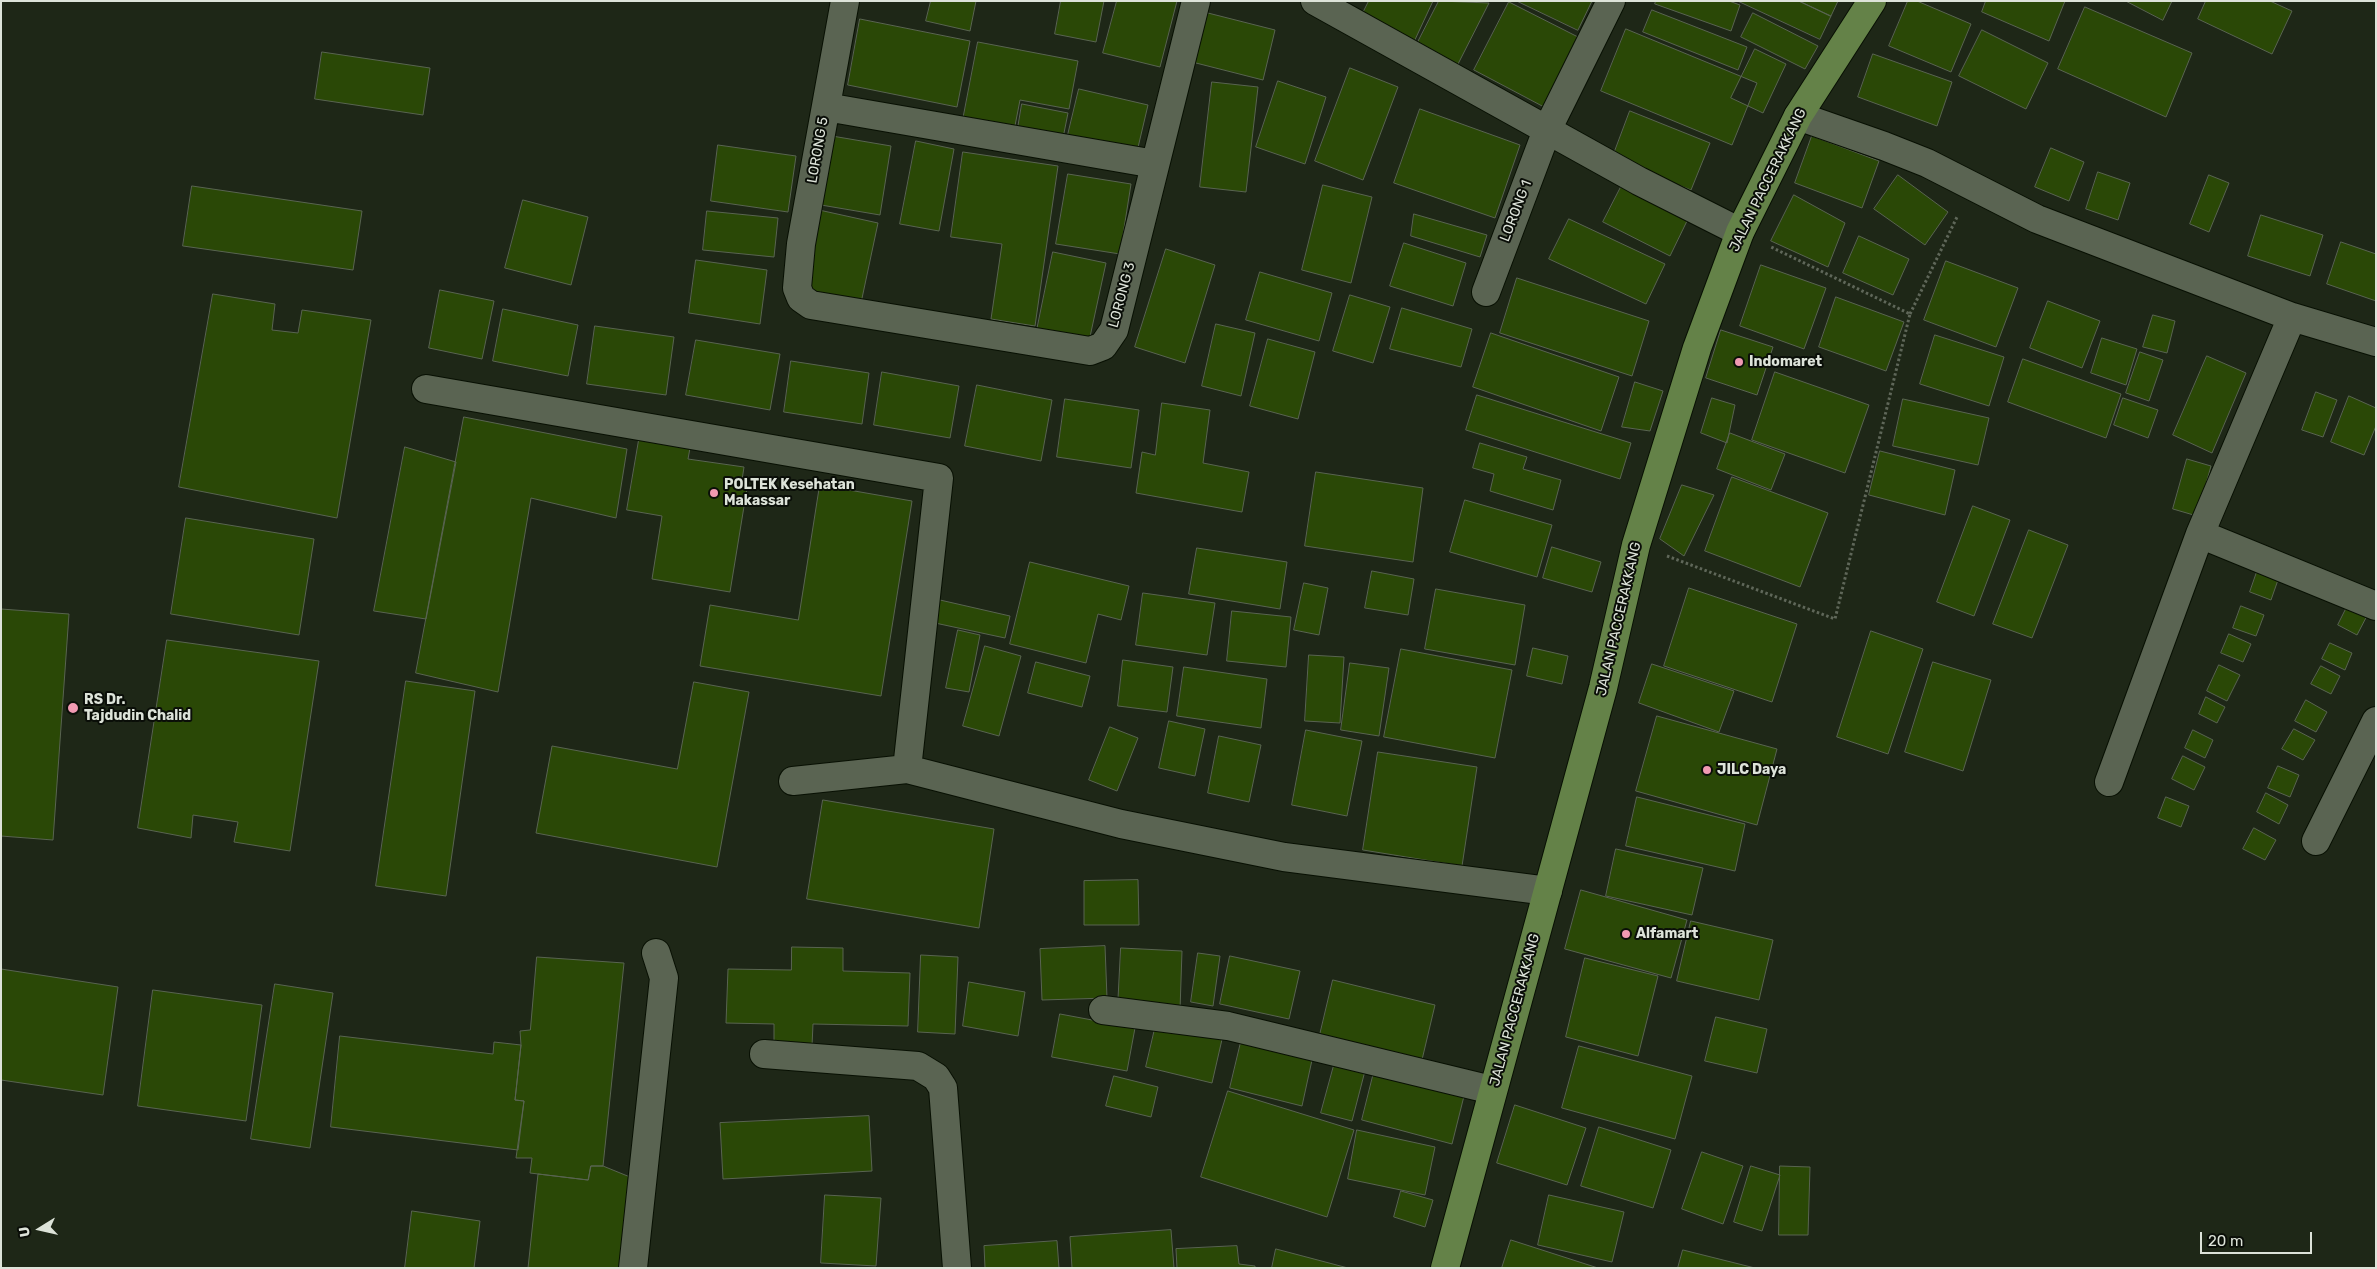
<!DOCTYPE html>
<html>
<head>
<meta charset="utf-8">
<style>
  body { margin:0 }
  #map { position:relative; width:2377px; height:1269px; overflow:hidden; background:#1e2717; font-family:Rubik,sans-serif }
  canvas { display:block }
  .frame { position:absolute; inset:0; border:2px solid #dde3d9; pointer-events:none }
  .north { position:absolute; left:15px; top:1204px; width:50px; height:50px; -webkit-text-stroke:4px #0a0e08; paint-order:stroke; rotate:260deg; font-size:14px; font-weight:700; line-height:20px; text-align:center; color:#dde3d9 }
  .north::after { content:''; display:block; margin:auto; width:18px; height:22px; background:#dde3d9; clip-path:polygon(50% 0,100% 100%,50% 72%,0 100%) }
  .scale { position:absolute; left:2200px; top:1232px; width:112px; height:22px; box-sizing:border-box; border:2px solid #dde3d9; border-top:0; padding-left:6px; font-size:15px; line-height:18px; white-space:nowrap; color:#dde3d9; -webkit-text-stroke:4px #0a0e08; paint-order:stroke }
</style>
</head>
<body>
<div id="map">
<canvas width="2377" height="1269"></canvas>
<div class="frame"></div>
<div class="north">U</div>
<div class="scale">20 m</div>
</div>
<script>
const c = document.querySelector('canvas').getContext('2d');
c.lineJoin = 'round';
function paint(path, color) {
  c.fillStyle = color;
  c.fill(path, 'evenodd');
}
function stroke(path, color, width, dash) {
  c.strokeStyle = color;
  c.lineWidth = width;
  c.lineCap = dash ? 'butt' : 'round';
  c.setLineDash(dash || []);
  c.stroke(path);
}
function label(font, color, halo, rows, align = 'center') {
  c.font = font + ' Rubik,sans-serif';
  c.lineWidth = 4;
  c.setLineDash([]);
  c.textBaseline = 'middle';
  c.strokeStyle = halo;
  c.fillStyle = color;
  for (const [text, x, y, turn = 0] of rows) {
    c.save();
    c.translate(x, y);
    c.rotate((+turn || 0) * Math.PI / 180);
    c.textAlign = isNaN(turn) ? turn : align;
    if (halo) c.strokeText(text, 0, 0);
    c.fillText(text, 0, 0);
    c.restore();
  }
}
const building = new Path2D(`
  M931,1H976L970,31L926,21Z
  M1061,1H1104L1096,42L1055,34Z
  M1117,1H1177L1160,67L1103,53Z
  M1369,1H1433L1413,44L1360,19Z
  M1439,1L1489,3L1457,66L1417,44Z
  M1517,1H1592L1578,30Z
  M1656,1H1729L1740,5L1731,31L1655,4Z
  M1738,1H1799L1831,16L1820,39Z
  M1799,1H1838L1831,16Z
  M1908,1H1917L1971,24L1951,72L1889,46Z
  M1986,1H2065L2049,41L1982,12Z
  M2126,1H2172L2163,20Z
  M2206,1H2270L2292,11L2272,54L2198,19Z
  M1509,2L1578,37L1544,107L1474,70Z
  M2085,7L2192,53L2166,117L2058,69Z
  M1652,10L1747,47L1738,70L1643,32Z
  M1204,12L1275,30L1263,80L1192,62Z
  M1753,13L1818,46L1805,69L1741,37Z
  M860,19L970,41L957,107L848,85Z
  M1626,29L1757,83L1732,145L1601,91Z
  M1982,30L2048,63L2026,109L1959,76Z
  M978,42L1078,61L1069,109L1020,100L1013,136L962,125Z
  M1755,49L1786,64L1763,113L1731,98Z
  M322,52L430,68L423,115L315,99Z
  M1873,54L1952,82L1937,126L1858,97Z
  M1350,68L1398,87L1363,180L1315,161Z
  M1278,81L1326,97L1305,164L1256,147Z
  M1212,82L1258,87L1246,192L1200,187Z
  M1079,89L1148,105L1136,156L1067,139Z
  M1022,104L1068,113L1062,143L1017,134Z
  M1420,109L1520,145L1495,218L1394,183Z
  M1630,111L1710,143L1691,190L1612,159Z
  M832,136L891,146L880,215L821,205Z
  M1812,136L1879,161L1862,208L1795,183Z
  M916,141L954,149L939,231L900,224Z
  M718,145L796,156L788,212L711,201Z
  M2051,148L2084,162L2069,201L2035,187Z
  M963,152L1058,166L1035,326L991,319L1002,244L951,237Z
  M2098,172L2130,183L2118,220L2086,209Z
  M1068,174L1131,184L1120,254L1056,244Z
  M1898,175L1948,212L1925,245L1874,209Z
  M2209,175L2229,183L2209,232L2190,224Z
  M1323,185L1372,197L1351,283L1302,270Z
  M192,186L362,211L353,270L183,246Z
  M1621,187L1687,221L1670,256L1603,222Z
  M1794,195L1845,223L1828,267L1771,241Z
  M523,200L588,217L571,285L505,268Z
  M819,210L878,223L861,303L803,290Z
  M707,211L778,218L774,257L703,250Z
  M1414,214L1487,235L1480,257L1411,236Z
  M2261,215L2323,235L2310,276L2248,256Z
  M1569,219L1665,264L1646,304L1549,259Z
  M1859,236L1909,259L1893,295L1843,273Z
  M2341,242L2376,254V301L2327,284Z
  M1404,243L1466,263L1453,306L1390,286Z
  M1166,249L1215,265L1185,363L1135,347Z
  M1053,252L1106,263L1088,346L1036,335Z
  M696,260L767,270L760,324L689,313Z
  M1946,261L2018,288L1996,347L1924,320Z
  M1761,265L1826,288L1804,349L1740,326Z
  M1260,272L1332,293L1319,341L1246,320Z
  M1517,278L1649,321L1632,376L1500,333Z
  M440,290L494,301L482,359L429,348Z
  M213,294L275,304L272,330L298,333L302,310L371,320L337,518L179,487Z
  M1350,295L1390,307L1373,363L1333,351Z
  M1836,297L1904,322L1886,371L1819,347Z
  M2048,301L2100,321L2082,368L2030,348Z
  M1402,308L1472,329L1461,367L1390,349Z
  M503,309L578,325L568,376L493,361Z
  M2153,315L2175,321L2167,353L2143,347Z
  M1216,324L1255,333L1241,396L1202,386Z
  M595,326L674,337L666,395L587,384Z
  M1721,330L1773,347L1757,395L1706,378Z
  M1491,333L1619,377L1601,431L1473,387Z
  M1935,335L2004,357L1989,406L1920,384Z
  M2102,338L2137,349L2126,385L2091,373Z
  M1268,339L1315,352L1298,419L1250,406Z
  M696,340L780,354L770,410L686,395Z
  M2140,352L2163,360L2149,401L2126,393Z
  M2207,356L2246,373L2212,453L2173,435Z
  M2023,359L2121,394L2106,438L2008,402Z
  M791,361L869,373L862,424L784,412Z
  M882,372L959,386L950,438L874,425Z
  M1775,372L1869,405L1845,473L1752,440Z
  M1635,382L1663,391L1650,431L1622,427Z
  M977,385L1052,400L1041,461L965,446Z
  M2316,392L2337,400L2323,437L2302,430Z
  M1477,395L1631,443L1620,479L1466,430Z
  M2349,396L2376,408V426L2364,455L2331,442Z
  M1712,398L1735,405L1727,443L1701,433Z
  M2123,398L2158,410L2148,438L2114,425Z
  M1065,399L1139,410L1131,468L1057,457Z
  M1903,399L1989,418L1978,465L1893,446Z
  M1162,403L1210,410L1203,463L1249,472L1242,512L1136,493L1142,452L1155,455Z
  M464,417L627,449L616,518L531,498L498,692L416,673Z
  M1730,433L1785,454L1771,490L1717,469Z
  M639,440L690,448L688,459L744,467L742,480L748,482L730,592L652,579L662,516L627,510Z
  M1480,443L1527,457L1523,469L1561,480L1553,510L1490,491L1494,474L1473,468Z
  M405,447L456,462L426,619L374,611Z
  M1880,451L1955,470L1945,515L1869,495Z
  M2187,459L2211,466L2197,516L2173,509Z
  M1316,472L1423,488L1413,562L1305,546Z
  M1732,477L1828,513L1800,587L1705,551Z
  M820,485L912,501L881,696L700,666L710,605L798,620Z
  M1682,485L1714,495L1684,556L1660,539Z
  M1465,500L1552,525L1537,577L1450,552Z
  M1973,506L2010,520L1974,616L1937,602Z
  M186,518L314,539L299,635L171,614Z
  M2029,530L2068,545L2032,638L1993,624Z
  M1552,547L1601,562L1592,592L1543,578Z
  M1197,548L1287,562L1280,609L1189,594Z
  M1030,562L1129,586L1121,620L1098,614L1086,663L1010,644Z
  M2258,569L2279,577L2271,600L2250,592Z
  M1372,571L1414,579L1408,615L1365,608Z
  M1304,583L1328,588L1319,635L1294,630Z
  M1689,588L1797,624L1772,702L1664,666Z
  M1436,589L1525,605L1515,665L1425,649Z
  M1143,593L1215,603L1207,655L1136,645Z
  M2351,599L2370,610L2357,635L2338,625Z
  M940,600L1010,616L1005,638L935,623Z
  M2241,606L2264,615L2256,636L2233,628Z
  M1,609L69,614L53,840L1,836Z
  M1232,611L1291,617L1286,667L1227,661Z
  M958,630L980,635L969,692L946,688Z
  M1871,631L1923,649L1888,754L1837,737Z
  M2229,634L2251,644L2243,662L2221,653Z
  M167,640L319,661L290,851L234,842L238,822L193,815L191,838L138,828Z
  M2330,643L2352,653L2345,670L2322,659Z
  M985,646L1021,656L999,736L963,726Z
  M1533,648L1568,656L1562,684L1527,676Z
  M1401,649L1512,670L1495,758L1384,737Z
  M1309,655L1344,657L1340,723L1305,721Z
  M1123,660L1173,667L1167,712L1118,706Z
  M1036,662L1090,676L1082,707L1028,693Z
  M1933,662L1991,680L1963,771L1905,752Z
  M1350,663L1389,668L1379,736L1341,730Z
  M1652,664L1734,691L1719,732L1639,703Z
  M2219,665L2240,675L2227,701L2207,691Z
  M2321,666L2340,676L2331,694L2311,684Z
  M1184,667L1267,679L1261,728L1177,716Z
  M406,681L475,691L446,896L376,886Z
  M694,682L749,692L717,867L536,833L552,746L677,769Z
  M2206,697L2225,707L2217,723L2199,714Z
  M2306,700L2327,712L2316,732L2295,721Z
  M1657,716L1777,749L1757,825L1636,791Z
  M1169,721L1205,729L1195,776L1159,768Z
  M1110,727L1138,738L1117,791L1089,780Z
  M2294,729L2315,740L2303,760L2282,749Z
  M1306,730L1362,741L1347,816L1292,805Z
  M2193,730L2213,740L2205,758L2185,748Z
  M1219,736L1261,745L1249,802L1208,793Z
  M1378,752L1477,767L1462,866L1363,850Z
  M2183,756L2205,767L2194,790L2172,779Z
  M2278,766L2299,775L2290,797L2268,788Z
  M2266,793L2288,805L2279,824L2257,812Z
  M1637,797L1745,824L1735,871L1626,846Z
  M2166,797L2189,806L2181,827L2158,818Z
  M823,800L994,829L979,928L807,899Z
  M2254,828L2276,840L2265,860L2243,849Z
  M1616,849L1703,868L1692,915L1606,896Z
  M1138,880L1139,925H1084V881Z
  M1581,890L1687,920L1671,978L1565,949Z
  M1691,921L1773,940L1759,1000L1677,981Z
  M1105,946L1107,998L1042,1000L1040,949Z
  M792,947L843,948V971L910,973L908,1026L813,1024L812,1046L774,1045V1024L726,1023L728,969L791,970Z
  M1121,948L1182,951L1180,1010L1118,1007Z
  M1198,953L1220,956L1213,1006L1191,1002Z
  M921,955L958,957L955,1034L918,1032Z
  M1230,956L1300,971L1289,1019L1220,1004Z
  M537,957L624,963L603,1166H591L588,1180L530,1173L532,1158H516L524,1101L515,1100L521,1045L520,1031L530,1030Z
  M1585,958L1658,976L1638,1056L1566,1037Z
  M1,969L118,987L103,1095L1,1080Z
  M1333,980L1435,1005L1421,1064L1319,1039Z
  M969,982L1025,992L1018,1036L963,1026Z
  M275,984L333,993L310,1148L251,1139Z
  M153,990L262,1005L246,1121L138,1106Z
  M1060,1014L1135,1028L1127,1071L1052,1057Z
  M1716,1017L1767,1029L1757,1073L1705,1061Z
  M1157,1020L1223,1035L1212,1083L1146,1067Z
  M340,1036L493,1054L494,1042L521,1045L515,1100L524,1101L518,1150L331,1127Z
  M1241,1042L1312,1060L1302,1106L1230,1088Z
  M1579,1046L1692,1076L1675,1139L1562,1108Z
  M1336,1058L1366,1067L1352,1121L1321,1113Z
  M1375,1068L1465,1092L1452,1144L1362,1120Z
  M1114,1076L1158,1087L1151,1117L1106,1106Z
  M1228,1091L1354,1130L1327,1217L1201,1177Z
  M1515,1105L1586,1128L1567,1185L1497,1163Z
  M869,1116L872,1171L723,1179L720,1123Z
  M1599,1127L1671,1150L1653,1208L1581,1186Z
  M1357,1130L1435,1147L1425,1195L1348,1179Z
  M1702,1152L1743,1166L1723,1224L1682,1209Z
  M591,1166H603L630,1177L619,1268H528L538,1174L588,1180Z
  M1751,1166L1780,1175L1762,1231L1734,1222Z
  M1780,1166L1810,1167L1808,1235H1779Z
  M1401,1191L1433,1200L1425,1227L1394,1217Z
  M825,1195L881,1198L876,1266L821,1263Z
  M1549,1195L1624,1212L1612,1262L1538,1245Z
  M412,1211L480,1221L474,1268H405Z
  M1171,1230L1174,1268H1072L1070,1237Z
  M1511,1240L1598,1268H1502Z
  M1057,1241L1059,1268H985L984,1246Z
  M1237,1246L1239,1264L1255,1266V1268H1177L1176,1249Z
  M1276,1249L1348,1268H1272Z
  M1683,1250L1755,1268H1678Z`);
const path = new Path2D(`
  M1910,314L1958,215
  M1667,556L1835,619L1910,314L1771,247`);
const minor = new Path2D(`
  M845,1L801,244L797,288L801,298L811,305L1090,351L1103,346L1114,330L1196,1
  M1315,1L1639,181L1740,232
  M826,107L1155,164
  M1798,116L1884,146L1927,163L2037,219L2292,317L2376,342
  M1486,292L1547,130L1611,1
  M426,389L939,478L907,769L1121,824L1284,857L1548,891
  M2200,534L2376,606
  M793,781L907,769
  M2109,782L2200,534L2292,317
  M2316,841L2376,721
  M1103,1010L1228,1026L1492,1090
  M764,1054L918,1066L936,1077L943,1088L957,1268
  M633,1268L664,978L656,953`);
const major = new Path2D(`
  M1445,1268L1603,688L1636,545L1697,348L1740,232L1798,116L1872,1`);
const markers = [
  [1739,362,5,"#f19ab2"],
  [714,493,5,"#f19ab2"],
  [73,708,6,"#f19ab2"],
  [1707,770,5,"#f19ab2"],
  [1626,934,5,"#f19ab2"]
];
const streetNames = [
  ["LORONG 5",818,150,-80],
  ["JALAN PACCERAKKANG",1768,180,-64],
  ["LORONG 1",1516,211,-69],
  ["LORONG 3",1122,295,-75],
  ["JALAN PACCERAKKANG",1619,619,-77],
  ["JALAN PACCERAKKANG",1515,1010,-75]
];
const poiNames = [
  ["Indomaret",1749,362],
  ["POLTEK Kesehatan",724,485],
  ["Makassar",724,501],
  ["RS Dr.",84,700],
  ["Tajdudin Chalid",84,716],
  ["JILC Daya",1717,770],
  ["Alfamart",1636,934]
];
paint(building, '#2a4806');
stroke(building, '#596451', 1);
stroke(minor, '#081003', 30);
stroke(major, '#081003', 30);
stroke(path, '#5f6759', 3, [2.5, 2.5]);
stroke(minor, '#5a6452', 28);
stroke(major, '#648248', 28);
for (const [x, y, r, color] of markers) {
  const dot = new Path2D();
  dot.arc(x, y, r, 0, 2 * Math.PI);
  c.fillStyle = color;
  c.fill(dot);
  stroke(dot, '#0a0e08', 2);
}
label('14px', '#dde3d9', '#0a0e08', streetNames);
label('bold 14px', '#dde3d9', '#0a0e08', poiNames, 'left');
</script>
</body>
</html>
